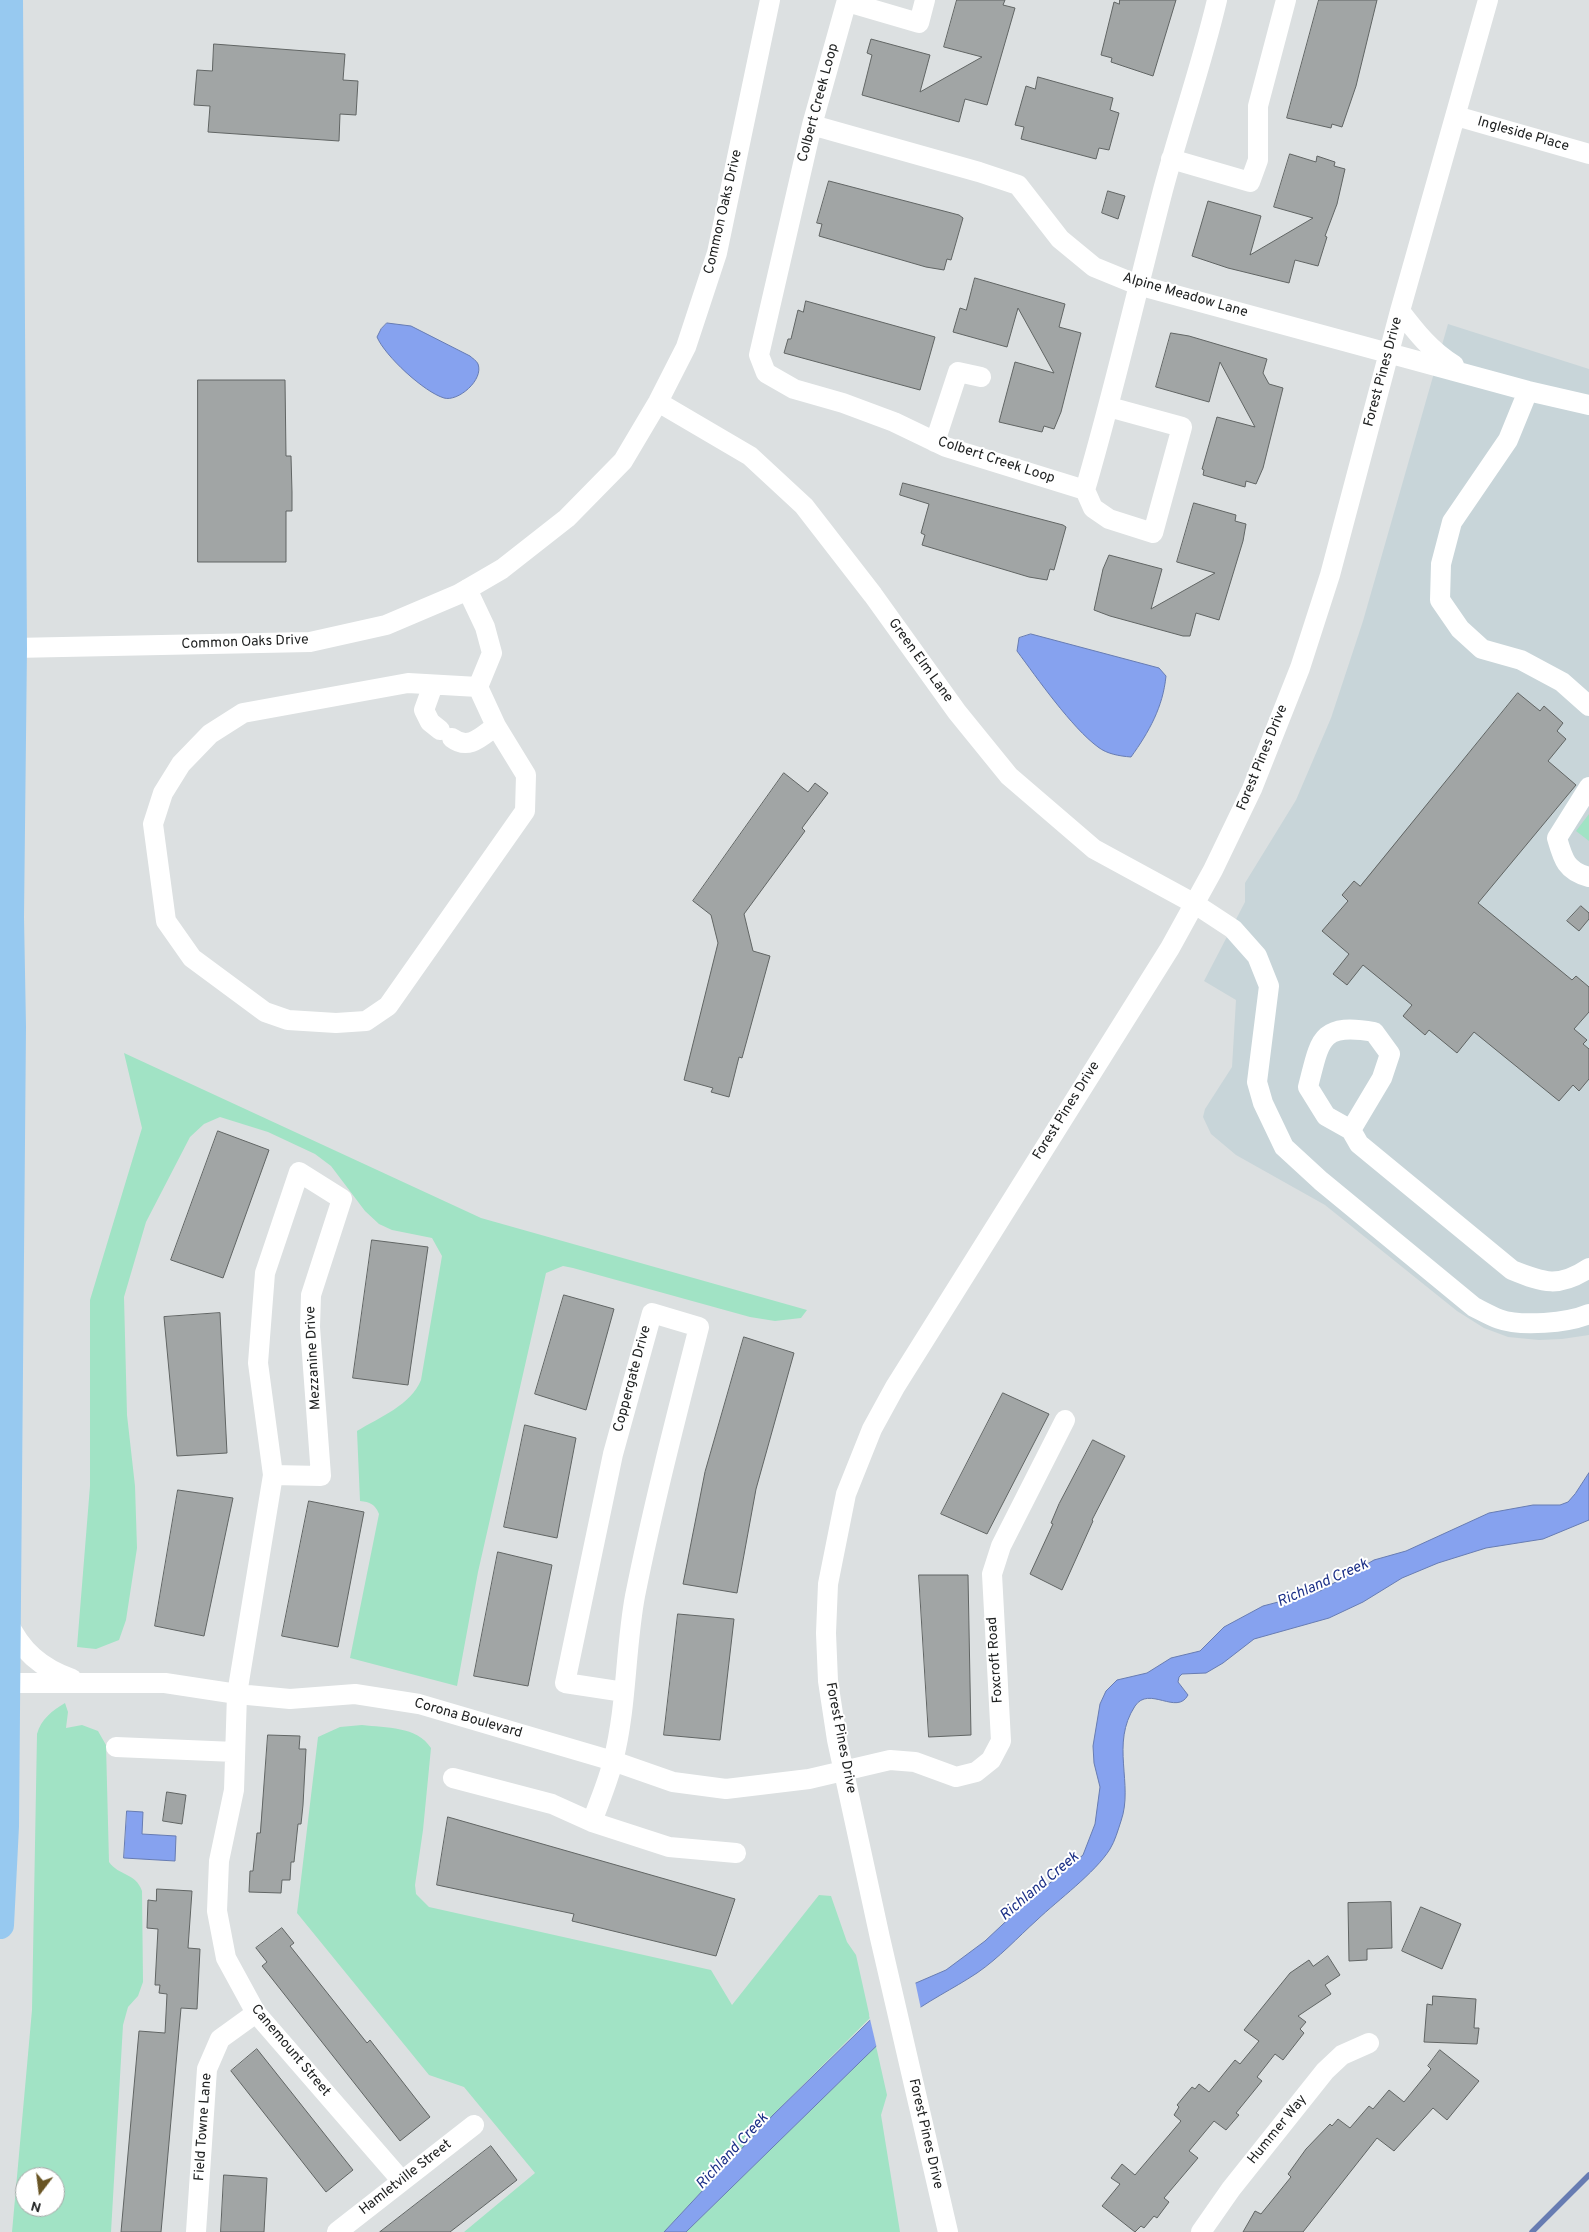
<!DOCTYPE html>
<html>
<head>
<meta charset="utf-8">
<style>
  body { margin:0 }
  #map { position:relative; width:1589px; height:2232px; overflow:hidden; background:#dce0e1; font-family:Overpass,sans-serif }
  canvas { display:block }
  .north { position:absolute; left:15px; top:2167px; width:50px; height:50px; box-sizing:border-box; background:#fff; border:1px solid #a6a7a7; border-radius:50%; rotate:195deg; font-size:14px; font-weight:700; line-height:20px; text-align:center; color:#202222 }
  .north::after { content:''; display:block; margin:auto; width:18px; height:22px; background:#695524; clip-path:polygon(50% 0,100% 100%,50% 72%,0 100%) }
</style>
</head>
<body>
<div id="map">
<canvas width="1589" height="2232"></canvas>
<div class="north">N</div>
</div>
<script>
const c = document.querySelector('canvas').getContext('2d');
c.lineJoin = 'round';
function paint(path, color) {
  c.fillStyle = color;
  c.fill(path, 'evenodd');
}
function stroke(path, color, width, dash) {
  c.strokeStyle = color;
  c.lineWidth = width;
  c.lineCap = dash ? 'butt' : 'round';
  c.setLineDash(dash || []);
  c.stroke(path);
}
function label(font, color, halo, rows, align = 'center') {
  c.font = font + ' Overpass,sans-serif';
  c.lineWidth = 4;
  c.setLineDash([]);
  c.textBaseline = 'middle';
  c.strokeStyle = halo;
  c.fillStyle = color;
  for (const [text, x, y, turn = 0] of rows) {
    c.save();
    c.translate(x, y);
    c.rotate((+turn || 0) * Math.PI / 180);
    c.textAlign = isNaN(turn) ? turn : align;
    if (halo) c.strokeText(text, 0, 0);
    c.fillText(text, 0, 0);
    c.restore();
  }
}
const built = new Path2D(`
  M1448,324L1589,369V1335L1562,1339L1539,1340L1508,1337L1484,1328L1457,1311L1325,1205L1236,1155L1211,1134L1203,1117L1205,1109L1232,1067L1236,1000L1204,981L1245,902V883L1296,800L1331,718L1363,621Z`);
const green = new Path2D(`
  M1589,814V841L1576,831Z
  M124,1053L481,1218L807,1310L801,1318L775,1321L750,1317L573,1268L563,1266L546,1273L478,1572L457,1686L350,1658L379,1514C375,1504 370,1502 360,1501L357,1431C380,1417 411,1405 421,1380L442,1256L432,1238L392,1230L379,1224L365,1211L331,1166L315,1154L268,1132L220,1117L204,1124L190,1137L146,1222L124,1297L127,1415L135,1486L137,1548L126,1620L119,1640L96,1649L77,1647L90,1486V1300L142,1128Z
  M65,1703L68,1712L66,1728L82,1725L98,1731L106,1745L109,1862C119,1876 136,1873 142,1891L143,1982L138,1996L128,2007L123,2025L111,2232H12L32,2010L37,1734C41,1719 52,1711 65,1703ZM25,2177H55V2207H25Z
  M362,1725C386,1728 417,1726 431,1748L423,1830L415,1885L416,1894L429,1907L711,1970L732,2005L819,1895L831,1896L847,1942L856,1955L870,2018L773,2115L664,2232H464L535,2173L464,2087L429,2075L297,1913L318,1737L340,1727Z
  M876,2046L887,2095L881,2115L900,2232H686Z`);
const water = new Path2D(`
  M387,323L411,326L470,356C472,358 477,361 478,364C484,380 458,402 444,398C424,392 385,356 377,337L381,329Z
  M1031,634L1159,668L1166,676C1163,707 1149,732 1131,757C1119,756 1107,754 1098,747C1072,728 1037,678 1017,651L1019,638Z
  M1589,1473V1520L1543,1539L1486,1548L1438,1563L1402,1578L1363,1602L1329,1618L1254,1639L1223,1663L1206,1673L1182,1674L1179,1677L1178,1682L1188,1695C1177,1716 1149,1685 1135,1706C1110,1744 1134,1784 1121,1821C1118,1830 1115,1841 1110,1849C1095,1873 1058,1900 1037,1920C1018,1937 999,1958 977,1973C953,1989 927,2001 904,2019L686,2232H664L773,2115L902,1989L946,1970L985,1941L1018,1910L1083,1855L1095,1824L1100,1787L1094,1763L1093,1746L1100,1704L1106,1691L1117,1680L1147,1673L1171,1658L1200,1651L1224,1627L1263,1606L1320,1591L1374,1560L1406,1551L1489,1513L1533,1505H1560L1568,1502L1575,1494Z
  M127,1811L143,1812L142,1834L176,1836L175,1861L124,1858Z`);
const pier = new Path2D(`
  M915,1981L921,2009L877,2049L869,2015L901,1987Z`);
const stream = new Path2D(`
  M1532,2232L1589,2175`);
const building = new Path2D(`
  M957,0H1005L1003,5L1015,8L987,105L965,99L959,122L862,95L872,55L867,53L871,39L930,55L920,92L982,57L944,47Z
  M1120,0H1176L1153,76L1111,62L1112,58L1101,55L1114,2L1119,4Z
  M1319,0H1377L1356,86L1342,127L1332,124L1331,128L1287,118Z
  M214,44L345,54L343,80L358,81L356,115L340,114L339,141L208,132L210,106L194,105L197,70L212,71Z
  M1038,77L1113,98L1110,110L1119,113L1109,150L1099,148L1096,159L1021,139L1024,127L1015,125L1026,86L1035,89Z
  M1290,154L1316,162L1317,156L1335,162L1334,166L1345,169L1337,204L1325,236L1327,237L1318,266L1295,260L1289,283L1228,268L1192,256L1208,201L1261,216L1250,255L1313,218L1274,207Z
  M829,181L959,215L963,218L951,260L947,259L944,270L926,267L819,236L822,224L817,223Z
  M1108,191L1125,196L1118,219L1102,213Z
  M975,278L1065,304L1059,327L1081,333L1061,412L1054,429L1044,426L1042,432L999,422L1015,362L1054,373L1018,308L1007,347L953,332L960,308L966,310Z
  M806,301L935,337L920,390L784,353L788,339H791L798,310L803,312Z
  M1171,333L1189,336L1267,359L1263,373L1269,384L1283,388L1263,468L1256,484L1246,481L1245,487L1203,475L1204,470L1202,469L1217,417L1255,427L1220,362L1209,402L1156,387Z
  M198,380H285L286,456H291L292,492V511H286V562H198Z
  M903,483L1063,525L1066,527L1054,570L1050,569L1047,580L1029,577L922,545L925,535L921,533L929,504L900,495Z
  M1194,503L1236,515L1235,521L1246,524L1243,541L1219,620L1196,613L1190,636H1183L1110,616L1094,610L1103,569L1109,555L1162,569L1151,609L1215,573L1177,562Z
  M1518,693L1540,711L1544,706L1563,723L1557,731L1566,739L1548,761L1576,785L1478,903L1572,980L1576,976L1589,987V1012L1574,1029L1587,1040L1583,1044L1589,1049V1079L1579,1091L1573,1085L1559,1101L1474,1032L1457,1053L1429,1030L1425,1035L1403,1016L1412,1005L1363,965L1347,985L1333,974L1349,954L1322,931L1348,901L1342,895L1354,881L1360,886Z
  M784,773L808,792L815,783L828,793L802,828L805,831L744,914L753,951L770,956L742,1058L739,1057L729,1097L711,1092L713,1088L684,1080L718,943L711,915L693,901Z
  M1581,906L1589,913V919L1579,931L1567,921Z
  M218,1131L269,1150L223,1278L171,1260Z
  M372,1240L428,1247L408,1385L353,1378Z
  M564,1295L614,1309L586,1410L535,1394Z
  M220,1313L227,1453L177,1456L164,1317Z
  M744,1337L794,1353L756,1489L737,1593L683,1584L705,1472Z
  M1003,1393L1049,1414L987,1534L941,1514Z
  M525,1425L576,1438L557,1538L504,1527Z
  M1093,1440L1125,1456L1092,1520L1093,1521L1062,1590L1030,1574L1053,1524L1051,1523L1059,1504Z
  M178,1490L233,1498L204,1636L155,1626Z
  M309,1501L364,1512L338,1647L282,1636Z
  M498,1552L552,1565L528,1686L474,1676Z
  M919,1575H968L971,1735L929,1737Z
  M678,1614L734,1619L720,1740L664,1735Z
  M268,1735L300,1736L299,1749H306L303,1805L301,1824H298L294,1862H291L290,1880H282L281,1893L249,1892L250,1871H253L257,1833H260Z
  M167,1792L186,1795L182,1824L163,1821Z
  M448,1817L735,1899L716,1956L572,1921L574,1914L437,1885Z
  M157,1889L192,1891L188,1948L200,1949L197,2009L181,2008L161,2232H121L139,2031L165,2033L167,1994L159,1993L160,1985H155L158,1929L147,1928L148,1900L156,1901Z
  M1391,1902L1392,1948L1367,1949V1960L1349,1961L1348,1903Z
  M1421,1907L1461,1924L1442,1969L1402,1951Z
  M282,1928L294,1943L290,1946L367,2043L370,2040L430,2117L400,2141L262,1966L267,1962L256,1948Z
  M1328,1956L1340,1975L1325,1985L1331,1994L1298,2016L1306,2022L1300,2029L1304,2033L1283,2060L1275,2054L1257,2077L1262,2081L1236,2113L1239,2115L1226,2130L1214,2121L1189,2151L1198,2158L1164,2198L1169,2202L1157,2218L1154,2216L1144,2228L1141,2226L1135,2232L1102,2206L1120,2184L1111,2178L1122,2164L1135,2175L1181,2121L1174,2115L1179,2107L1177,2105L1192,2087L1195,2089L1199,2084L1209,2092L1235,2060L1240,2064L1259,2041L1244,2030L1290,1973L1309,1960L1313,1966Z
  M1433,1996L1476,1999L1474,2028H1479L1477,2044L1424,2042L1427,2004L1432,2005Z
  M257,2049L353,2170L326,2192L231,2071Z
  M1440,2050L1479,2081L1447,2120L1433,2108L1394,2151L1377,2138L1303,2232H1243L1255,2211L1261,2214L1291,2177L1288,2174L1306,2149L1330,2124L1332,2126L1338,2119L1350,2128L1369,2106L1373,2109L1389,2090L1404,2102L1431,2069L1428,2066Z
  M491,2146L517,2180L450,2232H380Z
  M224,2175L267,2178L264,2232H221Z`);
const minor = new Path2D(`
  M847,0L812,125L759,355L766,373L794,389L843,403L894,422L946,447L1085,490C1114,391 1137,290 1163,190C1180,126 1202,64 1217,0
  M847,2L919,23L925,0
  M1456,116L1589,154
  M812,125L979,172L1018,185L1060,239L1094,267L1138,285L1528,391L1589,405
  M1171,159L1250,182L1258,160V106L1286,0
  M1400,311C1416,332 1431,351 1454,365
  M1528,391L1508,440L1452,522L1441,564L1440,600L1460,629L1482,649L1521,660L1562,682L1589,706
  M658,402L750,456L804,506L873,595L957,712L1009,776L1094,849L1195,904L1233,929L1257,956L1269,986L1257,1082L1263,1103L1284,1147L1321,1181L1474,1307C1482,1311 1491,1316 1499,1319C1521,1327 1568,1323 1589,1314
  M935,442L958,372L981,377
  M1085,490L1093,508L1109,519L1153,533L1182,427L1109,407
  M467,589L485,627L492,653L478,687L408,683L243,713L210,734L181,764L163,793L153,824L166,921L192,958L265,1012L288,1020L336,1023L366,1021L388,1006L525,811L526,775L496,726L478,687
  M13,648L310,642L386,625L459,594L502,569L567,518L623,461L658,402L686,347L717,253L770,0
  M433,685L424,710L430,722L440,730
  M452,738C469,751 482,736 496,726
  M1589,787L1557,838C1563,859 1566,871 1589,877
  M1351,1130L1382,1078L1390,1054L1374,1032C1319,1022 1320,1041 1308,1087L1326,1116L1351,1130L1359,1144L1512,1270C1544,1283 1559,1288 1589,1268
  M273,1475L321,1476L310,1327L311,1295L342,1199L299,1172L265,1273L258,1363L273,1475L237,1694L234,1790L219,1861L217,1911L226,1958L256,2013L401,2180
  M7,1620C21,1651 41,1668 72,1679
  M6,1683H165L237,1694L290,1699L355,1694L419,1704L613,1761L673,1782L726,1789L809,1779L890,1760L915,1762L956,1777L976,1772L991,1760L1001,1741L992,1574L1001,1546L1065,1420
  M116,1747L235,1752
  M453,1778L552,1804L592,1822L669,1847L736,1853
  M592,1822C599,1802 608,1782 613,1761C627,1707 625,1650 635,1596C653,1506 676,1417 699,1327L652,1313L613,1454L565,1683L624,1692
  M196,2232L207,2069L220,2039L256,2013
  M337,2232L474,2125
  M948,2232L880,1938L837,1740L828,1681L826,1633L828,1584L846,1494L872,1429L895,1387L1170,948L1213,870L1252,789L1300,668L1330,575L1400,311L1488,0
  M1201,2232L1231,2189L1325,2071L1342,2055L1369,2043`);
const highway = new Path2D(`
  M0,1925L5,1826L12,1027L10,917L13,648L9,0`);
const streetNames = [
  ["Colbert Creek Loop",819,103,-75],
  ["Ingleside Place",1523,135,16],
  ["Common Oaks Drive",724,212,-77],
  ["Alpine Meadow Lane",1185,296,16],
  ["Forest Pines Drive",1384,372,-75],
  ["Colbert Creek Loop",996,461,18],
  ["Common Oaks Drive",245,643,-2],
  ["Green Elm Lane",920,661,54],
  ["Forest Pines Drive",1263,758,-68],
  ["Forest Pines Drive",1067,1111,-58],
  ["Mezzanine Drive",314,1358,-93],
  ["Coppergate Drive",633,1379,-75],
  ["Foxcroft Road",996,1660,-94],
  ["Corona Boulevard",468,1719,16],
  ["Forest Pines Drive",840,1738,79],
  ["Canemount Street",290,2051,50],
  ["Field Towne Lane",204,2127,-86],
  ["Hummer Way",1278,2130,-51],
  ["Forest Pines Drive",925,2134,77],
  ["Hamletville Street",406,2178,-38]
];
const waterNames = [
  ["Richland Creek",1323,1584,-24],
  ["Richland Creek",1040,1887,-40],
  ["Richland Creek",733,2152,-47]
];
paint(built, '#c8d5d9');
paint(green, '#a1e3c5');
paint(water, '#86a2ef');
stroke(water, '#677cb2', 1);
paint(pier, '#dce0e1');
stroke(stream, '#677cb2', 5.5);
paint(building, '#a1a5a5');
stroke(building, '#616564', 1);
stroke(minor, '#fff', 20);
stroke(highway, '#97c9f0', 28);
label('14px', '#202222', '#fff', streetNames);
label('italic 15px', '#1c3087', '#fff', waterNames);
</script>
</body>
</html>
